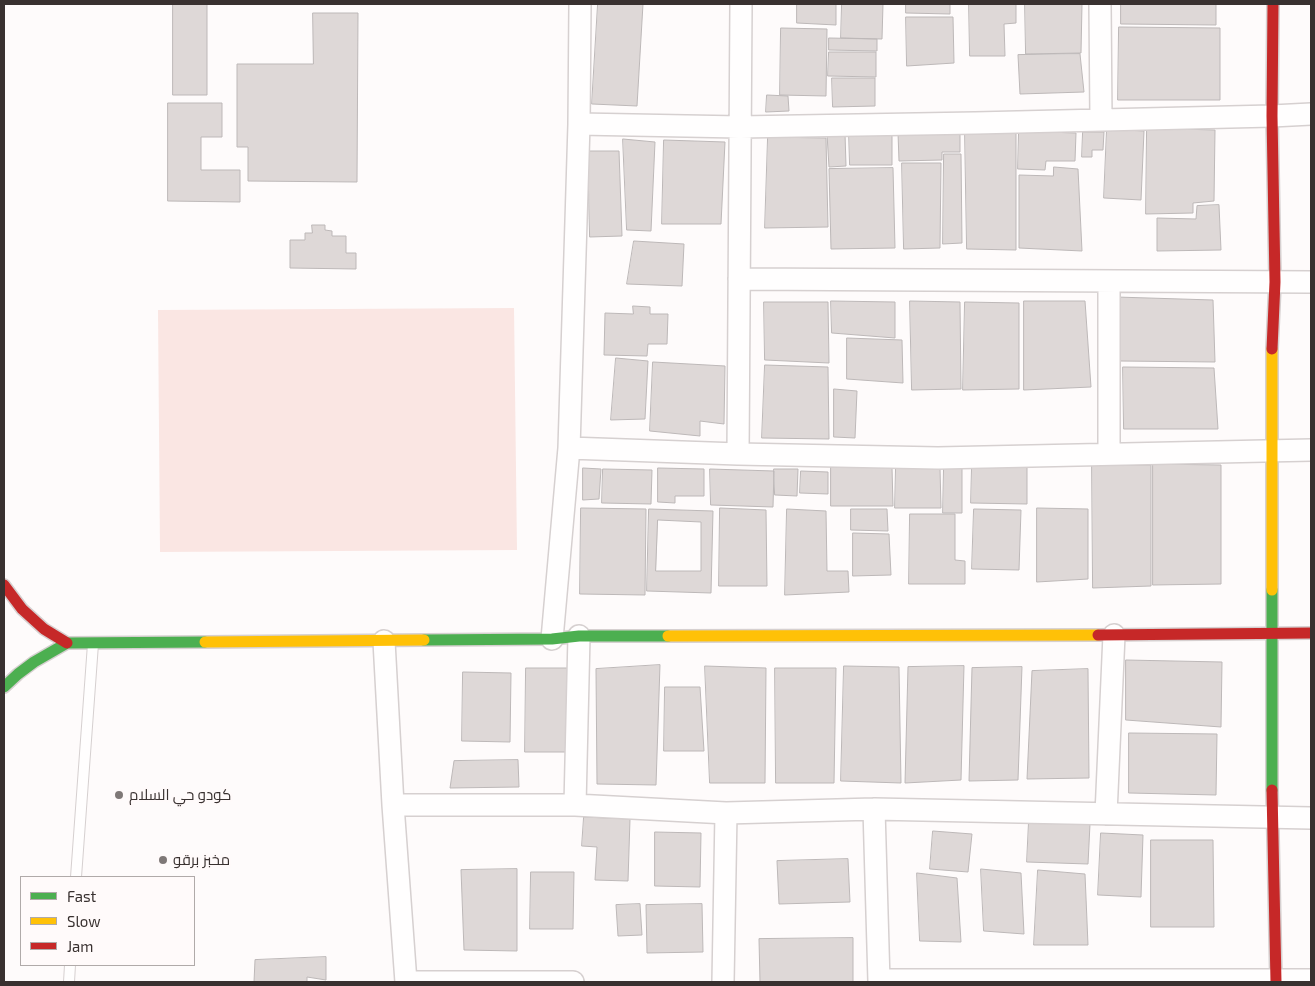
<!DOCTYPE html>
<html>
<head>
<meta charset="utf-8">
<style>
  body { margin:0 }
  #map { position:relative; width:1315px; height:986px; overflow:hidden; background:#fefbfb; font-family:"Exo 2",sans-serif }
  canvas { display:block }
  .frame { position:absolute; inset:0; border:5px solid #393130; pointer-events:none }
  .legend { position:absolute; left:20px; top:876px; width:175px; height:90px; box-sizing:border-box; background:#fffafa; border:1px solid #b0aaa9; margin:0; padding:6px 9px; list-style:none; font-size:15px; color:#393130 }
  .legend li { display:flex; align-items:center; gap:10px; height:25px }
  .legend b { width:25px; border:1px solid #b0aaa9 }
</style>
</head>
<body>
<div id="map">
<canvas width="1315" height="986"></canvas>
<div class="frame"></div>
<ul class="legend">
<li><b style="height:6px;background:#4caf50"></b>Fast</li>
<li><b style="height:6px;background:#ffc107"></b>Slow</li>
<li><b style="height:6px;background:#c62828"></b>Jam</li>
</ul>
</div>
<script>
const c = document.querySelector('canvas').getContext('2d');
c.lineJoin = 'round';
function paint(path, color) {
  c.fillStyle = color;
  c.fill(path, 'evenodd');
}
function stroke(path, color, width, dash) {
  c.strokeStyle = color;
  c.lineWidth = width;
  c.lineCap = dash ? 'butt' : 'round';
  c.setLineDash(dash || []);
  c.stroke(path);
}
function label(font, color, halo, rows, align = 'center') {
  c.font = font + ' "Exo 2",Cairo,sans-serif';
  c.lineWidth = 4.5;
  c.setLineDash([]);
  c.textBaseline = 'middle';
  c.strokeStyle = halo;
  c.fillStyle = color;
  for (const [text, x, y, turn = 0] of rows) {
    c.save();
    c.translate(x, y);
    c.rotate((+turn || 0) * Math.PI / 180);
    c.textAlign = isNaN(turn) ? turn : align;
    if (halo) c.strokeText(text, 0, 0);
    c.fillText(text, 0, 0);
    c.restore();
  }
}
const green = new Path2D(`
  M514,308L517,550L160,552L158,310Z`);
const building = new Path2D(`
  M173,4H207V95H173Z
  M598,4H643L637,106L592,104Z
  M797,4H836V25L797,23Z
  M842,4H883L882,39L841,38Z
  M906,4H950V14L906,13Z
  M969,4H1016V23L1004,24L1005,56H970Z
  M1025,4H1082L1081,53L1026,54Z
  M1121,4H1216V25L1121,24Z
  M313,13H358L357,182L248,181V147H237V64H313Z
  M906,17H953L954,63L907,66Z
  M1119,27L1220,28V100H1118Z
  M781,28L827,29L826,96L780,95Z
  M829,38L877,39V51L829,50Z
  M829,52H876V77L828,76Z
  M1080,54L1084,92L1020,94L1018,55Z
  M832,78H875V106L833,107Z
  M767,95L788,96L789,111L766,112Z
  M168,103H222V137H201V170H240V202L168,201Z
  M1147,128L1215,130L1214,201L1193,203V213L1146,214Z
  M1107,129L1144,131L1141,200L1104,198Z
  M1019,131L1076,133L1075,161H1046L1045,170L1018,169Z
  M960,132V152H942V160L899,161L898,133Z
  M1083,132H1104L1103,150H1092V157H1082Z
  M845,133L846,166L829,167L827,134Z
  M849,133H892V165H850Z
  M965,133H1016V250L967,249Z
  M768,137L826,138L828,227L765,228Z
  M623,139L655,142L651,231L627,230Z
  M664,140L725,142L721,224H662Z
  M588,151H619L622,236L590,237Z
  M944,154H961L962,243L943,244Z
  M902,163H941L940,248L904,249Z
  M1054,167L1078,169L1082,251L1019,248V175L1053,176Z
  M893,168L895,248L831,249L829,169Z
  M1219,205L1221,250L1157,251V218L1196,219L1197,206Z
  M312,225H325V230L332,231V236H346V253H356V269L290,268V240H305V233H312Z
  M634,241L684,244L682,286L627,284Z
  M1116,297L1213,300L1215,362L1119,361Z
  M831,301L895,302V338L832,333Z
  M910,301L960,302L961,389L912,390Z
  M1024,301H1085L1091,387L1024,390Z
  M764,302H828L829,363L765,360Z
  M965,302L1019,303V389L963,390Z
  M633,306L650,307V314H668L667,344H648L647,356L604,355L605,313L633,314Z
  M847,338L902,340L903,383L847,379Z
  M616,358L648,361L645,419L611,420Z
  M653,362L725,366L724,424L700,421V436L650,431Z
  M765,365L828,367L829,439L762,438Z
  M1123,367L1214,368L1218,429H1124Z
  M834,389L857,391L855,438L834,437Z
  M1153,464L1221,465V584L1153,585Z
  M1092,465H1151V586L1093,588Z
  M896,466L940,468L941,508H895Z
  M944,466H962V513H943Z
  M972,466H1027V504L971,503Z
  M831,467H892L893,506H831Z
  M583,468L601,469L599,499L583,500Z
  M658,468L704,469V496H675V503L658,502Z
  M603,469L652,470L651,504L602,503Z
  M710,469L774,471L773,507L711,505Z
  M774,469H798L797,496L775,495Z
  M801,471L828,472V494L800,493Z
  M581,508L646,509L645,595L580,594Z
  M720,508L766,510L767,586H719Z
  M1037,508L1088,509V579L1037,582Z
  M649,509L713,511L711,593L647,591Z
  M787,509L826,511L827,571H848L849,592L785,595Z
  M851,509H887L888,531L851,530Z
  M974,509L1021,510L1019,570L972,569Z
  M910,514H955V560L965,561V584H909Z
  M658,520L701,522V571H656Z
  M853,533L889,534L891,575L853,576Z
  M1126,660L1222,662L1221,727L1126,720Z
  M660,665L656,785L597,784L596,669Z
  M705,666L766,668L765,783H710Z
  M844,666L899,667L901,783L841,781Z
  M964,666L961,780L905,783L908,667Z
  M1022,667L1018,780L969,781L972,668Z
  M526,668H568L567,752H525Z
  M775,668H836L834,783H776Z
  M1088,669L1089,778L1027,779L1032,671Z
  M463,672L511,673L510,742L462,741Z
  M665,687H700L704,751H664Z
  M1129,733L1217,734L1216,795L1129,793Z
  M518,760L519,787L450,788L454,761Z
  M584,817L630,819L628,881L595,880L597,847L582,846Z
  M1029,821L1090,824L1088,864L1027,862Z
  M933,831L972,834L968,872L930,869Z
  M655,832L701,833L700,887L655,886Z
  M1101,833L1143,835L1141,897L1098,895Z
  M1151,840H1213L1214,927H1151Z
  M848,859L850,902L779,904L777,861Z
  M517,869V951L464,950L461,870Z
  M981,869L1021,873L1024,934L984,931Z
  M1038,870L1085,874L1088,945H1034Z
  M531,872H574L573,929H530Z
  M917,873L957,878L961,942L920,941Z
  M640,904L642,935L618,936L616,905Z
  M702,904L703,952L647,953L646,905Z
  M853,938V982H760L759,939Z
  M326,957V980L307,977V982H254L255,960Z`);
const lane = new Path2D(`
  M76,877L93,644
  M69,982L70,965`);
const street = new Path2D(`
  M1100,4L1101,120
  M579,124L740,127L975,123L1272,116L1311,114
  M739,279L1311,282
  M1109,282V454
  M569,448L738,454L938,458L1311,450
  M738,454L741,4
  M552,639L569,448L579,124L580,4
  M384,641L393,805L406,982
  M393,805H575L726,813L874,809L1311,818
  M575,805L579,636
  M874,809L879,982
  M1106,814L1114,635
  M879,980H1311
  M406,982H573
  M723,982L726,813`);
const fast = new Path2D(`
  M1272,590V790
  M424,640L552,639L579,636H668
  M4,687L18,674L34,662L67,643L205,642`);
const slow = new Path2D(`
  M1272,349V590
  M668,636L1098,635
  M205,642L424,640`);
const jam = new Path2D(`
  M1272,349L1275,282L1272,116L1273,4
  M4,585L22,609L44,629L67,643
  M1098,635L1311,633
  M1272,790L1276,982`);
const markers = [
  [119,795,5,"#7e7877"],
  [163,860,5,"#7e7877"]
];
const poiNames = [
  ["كودو حي السلام",129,795],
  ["مخبز برقو",173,860]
];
paint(green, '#fae6e3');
paint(building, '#ded8d7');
stroke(building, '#bdb8b8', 1);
stroke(lane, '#d6d0d0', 12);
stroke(street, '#d6d0d0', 24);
stroke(fast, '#d6d0d0', 14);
stroke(slow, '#d6d0d0', 14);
stroke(jam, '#d6d0d0', 14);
stroke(lane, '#fffefe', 10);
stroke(street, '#fffefe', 21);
stroke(fast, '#4caf50', 11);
stroke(slow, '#ffc107', 11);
stroke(jam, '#c62828', 11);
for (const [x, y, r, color] of markers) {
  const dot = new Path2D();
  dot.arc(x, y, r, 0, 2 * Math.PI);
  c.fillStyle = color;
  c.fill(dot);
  stroke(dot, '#fffafa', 2);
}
label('15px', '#393130', '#fffafa', poiNames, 'left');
</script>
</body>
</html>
